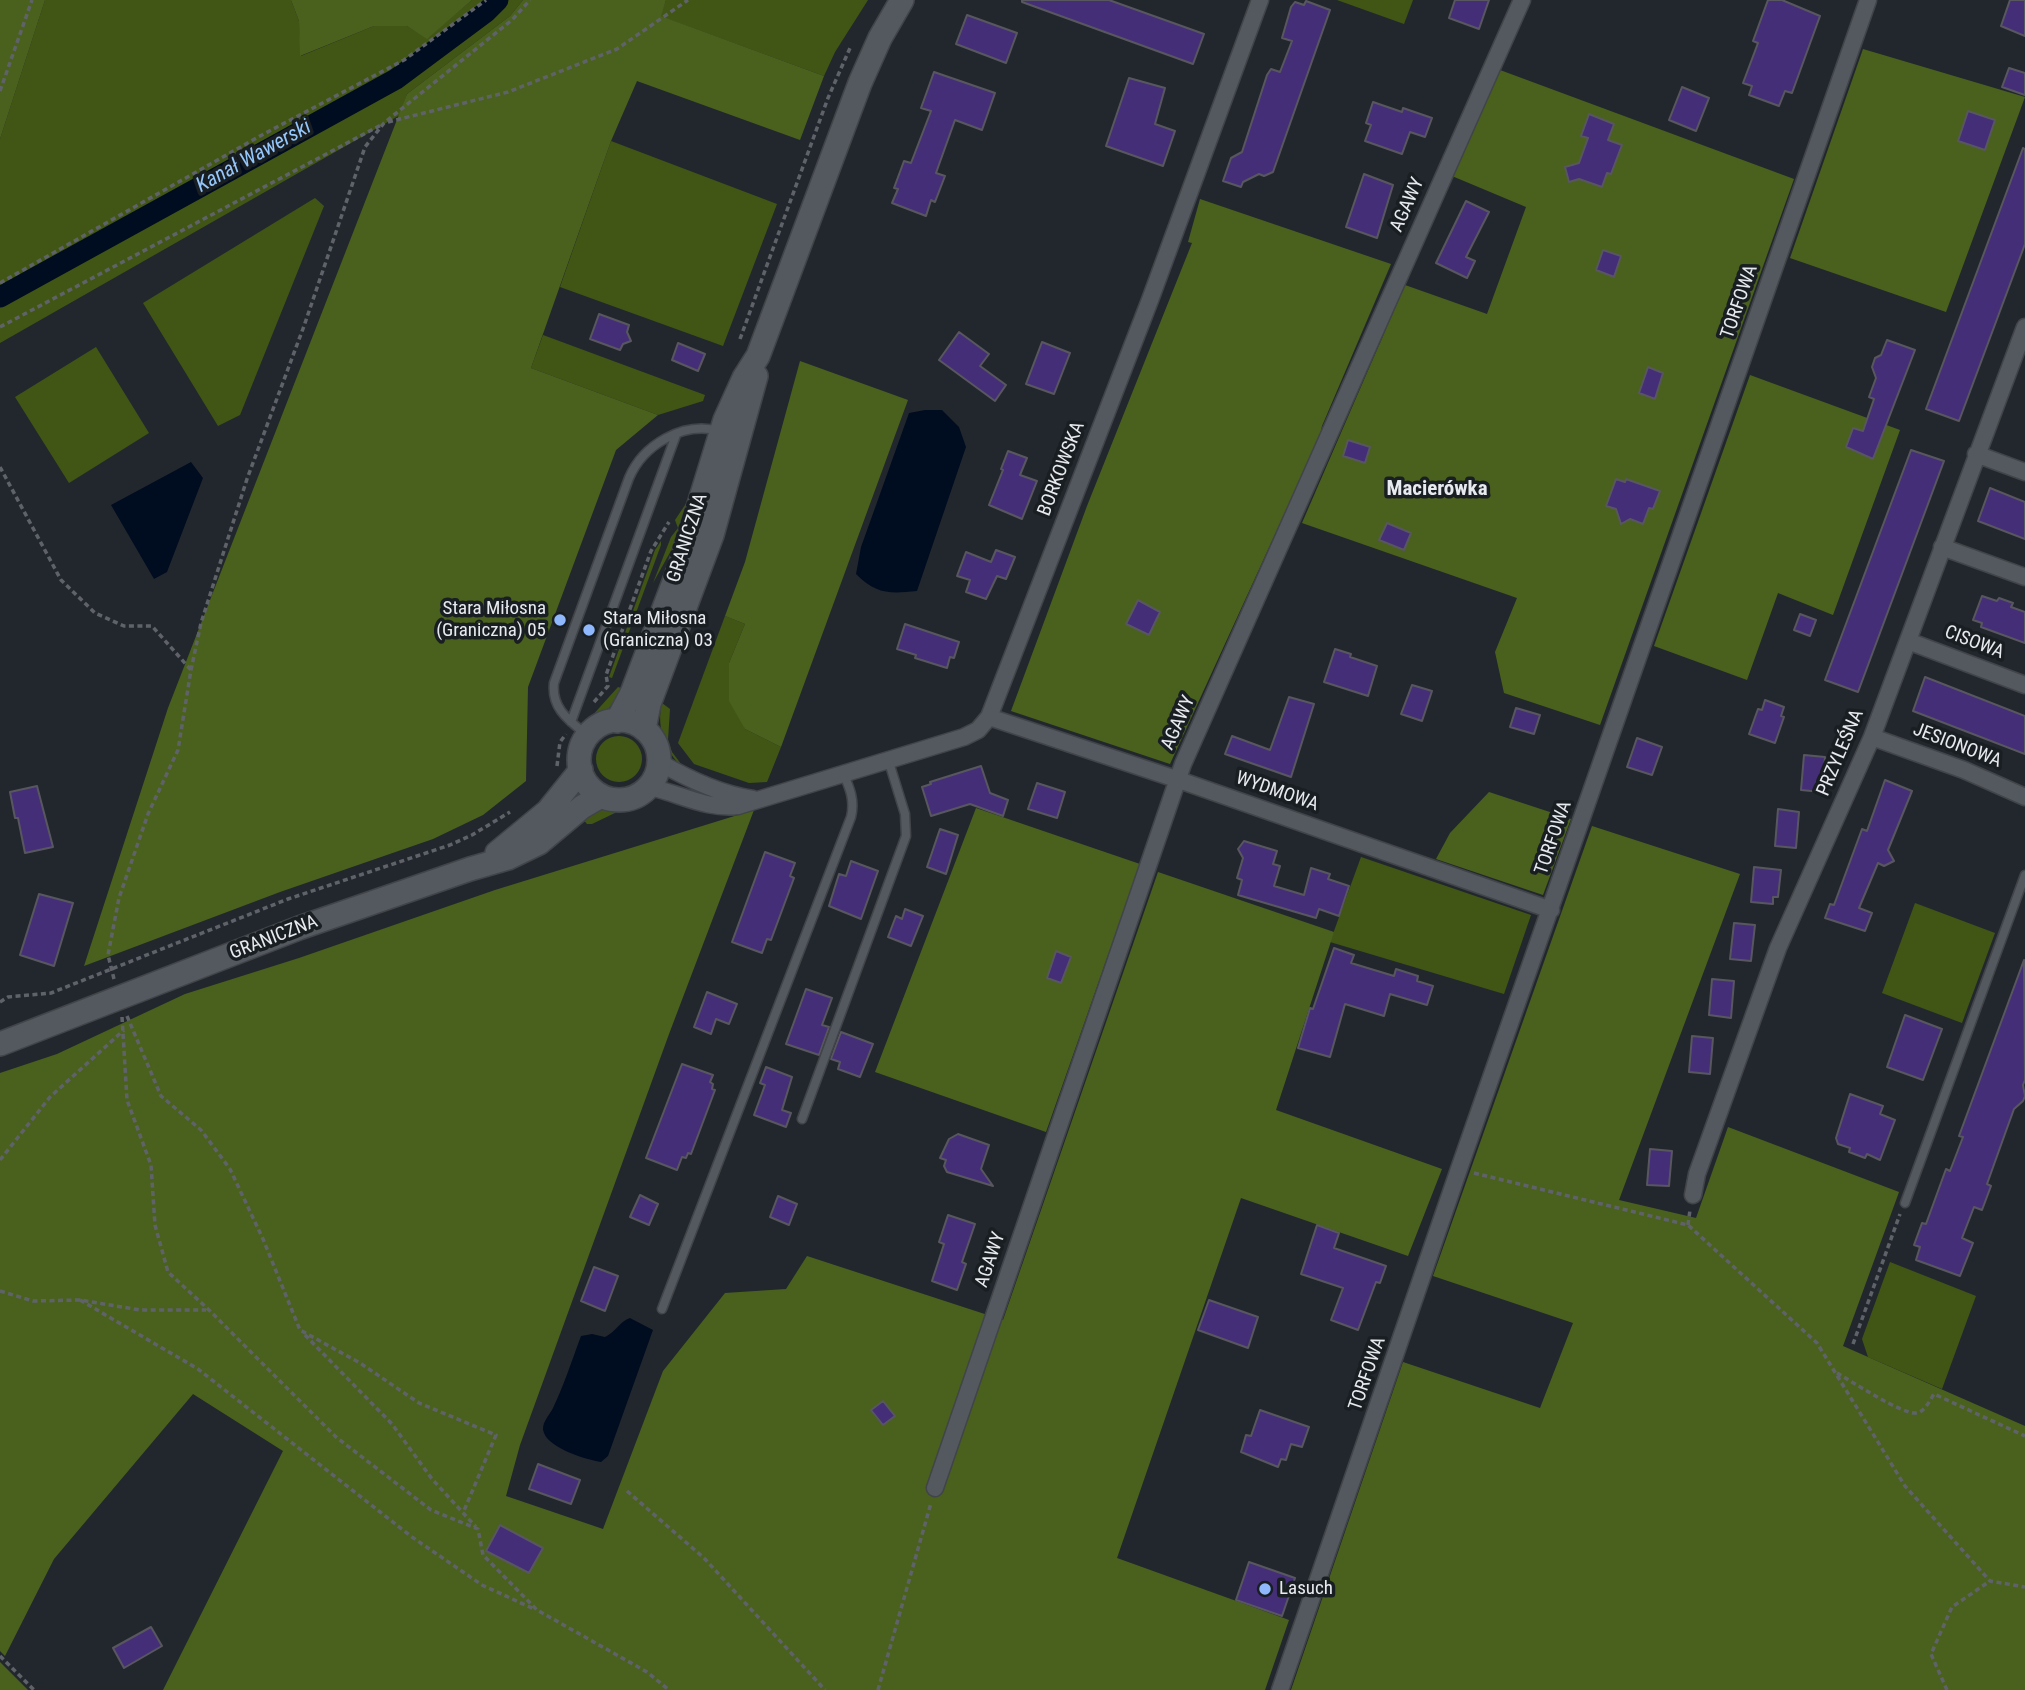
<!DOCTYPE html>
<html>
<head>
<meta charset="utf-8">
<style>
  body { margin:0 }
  canvas { display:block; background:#22272d }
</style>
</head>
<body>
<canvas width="2025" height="1690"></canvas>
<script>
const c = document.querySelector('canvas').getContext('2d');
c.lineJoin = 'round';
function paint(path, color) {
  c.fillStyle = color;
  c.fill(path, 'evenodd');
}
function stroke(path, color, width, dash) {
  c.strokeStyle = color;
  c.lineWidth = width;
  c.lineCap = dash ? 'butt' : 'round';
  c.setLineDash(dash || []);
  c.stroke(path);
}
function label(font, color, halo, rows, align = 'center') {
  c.font = font + ' "Roboto Condensed",sans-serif';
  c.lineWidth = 7;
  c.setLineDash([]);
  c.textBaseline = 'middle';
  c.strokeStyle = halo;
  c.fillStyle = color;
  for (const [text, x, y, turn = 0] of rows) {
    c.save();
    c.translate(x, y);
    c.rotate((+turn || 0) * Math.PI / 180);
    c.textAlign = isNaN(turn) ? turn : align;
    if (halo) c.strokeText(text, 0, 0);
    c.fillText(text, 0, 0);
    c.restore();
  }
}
const green = new Path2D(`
  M45,0H291L299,21L301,56L374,26H407L427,38L472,0H523L510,16L407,94L400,115L0,343V139Z
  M666,0H868L835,52L824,76L660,16Z
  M1337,0H1413L1404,24Z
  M611,141L777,204L723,346L560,287Z
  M315,198L324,206L240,415L218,426L143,303Z
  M543,335L705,395L703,401L658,415L531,368Z
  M96,347L149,433L69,483L15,397Z
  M689,499L683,529L653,583L671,537L678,528L675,520Z
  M661,541V545L612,678L609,677L655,550Z
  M725,616L745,624L729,663L745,729L781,747L767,782L749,783L694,764L678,743Z
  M618,687L624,689C616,702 607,714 591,717Z
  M662,703L670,709L668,740L672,752L684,768C665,753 656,726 662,703Z
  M596 759a23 23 0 1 1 46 0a23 23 0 1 1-46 0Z
  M599,809H618L619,811L592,824H587L582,818Z
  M1361,857L1531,915L1504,994L1330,942Z
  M1915,903L1995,933L1962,1023L1882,993Z
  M1890,1262L1976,1296L1942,1389L1868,1357L1862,1339Z`);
const forest = new Path2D(`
  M0,0H45L0,139Z
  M291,0H472L427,39L407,26H374L300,56L299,21Z
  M523,0H666L661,16L824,76L800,140L637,81L611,141L531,368L658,415L616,450L528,687L526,781L483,815L433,839L280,892L84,966L168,708L407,94L510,16Z
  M1863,49L2025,97L1946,312L1790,258Z
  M1500,70L1794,179L1600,725L1504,693L1495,652L1517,598L1302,523L1405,285L1487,314L1526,207L1452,176Z
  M1200,199L1391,264L1322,426L1320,436L1170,764L1011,711L1087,506L1192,243L1188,242Z
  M800,361L908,400L781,747L745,729L729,701V663L745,624L725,616L745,562Z
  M1750,375L1900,430L1833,615L1778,593L1747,680L1654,646Z
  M1489,792L1571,819L1543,895L1436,859L1450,833Z
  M976,808L1140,864L1046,1132L875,1072Z
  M754,810L669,1034L520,1445L506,1496L603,1529L663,1371L725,1293L786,1289L807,1256L1003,1320L1158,872L1334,932L1276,1110L1442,1169L1408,1256L1241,1198L1117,1558L1289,1620L1265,1690H163L283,1451L193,1394L54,1559L5,1656L0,1651V1073L57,1054L185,994L299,958L495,890Z
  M1592,826L1740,874L1619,1200L1696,1218L1728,1127L1899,1192L1843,1346L2025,1426V1690H1291L1403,1362L1540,1408L1573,1323L1433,1276Z
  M0,1662L28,1690H0Z`);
const water = new Path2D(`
  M925,410H942L959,427L966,447L917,591C889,594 876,594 856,574L861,547L909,413Z
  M191,462L203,478L167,572L154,579L111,505Z
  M630,1318L653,1330L608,1456L601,1462C587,1460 549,1448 544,1433C540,1424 549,1416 553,1408C564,1385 572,1360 581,1336L592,1334L605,1337C616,1332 620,1321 630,1318Z`);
const canal = new Path2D(`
  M0,297L396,79L486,12L498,0`);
const building = new Path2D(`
  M1022,0H1109L1204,34L1193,64L1022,2Z
  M1455,0H1489L1479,29L1449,18Z
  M1768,0H1782L1820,16L1792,93L1785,91L1779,106L1749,95L1752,86L1743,83L1758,43L1753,41Z
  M2010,0H2025V36L2001,26Z
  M1306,1L1330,10L1273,172L1264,176L1259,174L1243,182L1241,187L1223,181L1231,158L1242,152L1267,75L1271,69L1280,72L1292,41L1282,38L1291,7L1295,2L1304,5Z
  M967,15L1017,33L1006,63L956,44Z
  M2009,68L2025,73V95L2002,87Z
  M934,72L995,93L982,130L955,120L936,173L945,176L935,202L931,200L926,216L892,203L898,189L894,188L904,161L911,163L931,111L921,108Z
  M1129,78L1165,88L1155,124L1175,131L1163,166L1106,146Z
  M1682,87L1709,98L1696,131L1669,120Z
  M1373,102L1402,112L1403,108L1432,118L1425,137L1410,132L1402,154L1365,141L1371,125L1366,123Z
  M1968,111L1995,120L1985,150L1958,141Z
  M1589,114L1614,124L1608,140L1622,145L1611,174L1607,173L1602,187L1579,179L1569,182L1565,167L1579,163L1588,138L1581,136Z
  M2023,148L2025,149V244L1959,421L1926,409Z
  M1364,174L1393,185L1377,238L1346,227Z
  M1466,201L1489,212L1466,257L1475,261L1467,278L1436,263Z
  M1603,250L1621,256L1614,277L1596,270Z
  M599,314L629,325L627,332L631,341L623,344L620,350L590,339Z
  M959,332L989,354L980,366L1006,385L995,401L939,360Z
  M1887,340L1915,350L1873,459L1846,447L1853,428L1863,431L1874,399L1869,397L1876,378L1872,367L1875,358L1881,355Z
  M1042,342L1070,353L1054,394L1026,384Z
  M678,343L705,354L698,371L672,360Z
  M1648,367L1663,373L1655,399L1639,393Z
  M1348,440L1370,447L1365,463L1343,456Z
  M1911,450L1944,461L1858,692L1825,680Z
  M1008,451L1027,458L1020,475L1037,481L1022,519L989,505L1003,470L1001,469Z
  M1616,479L1625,482L1626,479L1660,491L1653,509L1649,508L1643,524L1630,519L1621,524L1616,509L1606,506Z
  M1990,488L2025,502V539L1978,521Z
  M1387,523L1411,533L1404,550L1379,540Z
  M996,550L1015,557L1006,579L997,576L986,599L966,592L970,580L957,576L966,552L991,562Z
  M1982,596L1997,601L1999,598L2013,603L2011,607L2025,612V643L1981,627L1982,623L1973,620Z
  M1138,600L1160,612L1149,635L1126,624Z
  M1800,614L1816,620L1810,636L1794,630Z
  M905,624L959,642L954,658L950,657L947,668L915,658L916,655L897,649Z
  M1335,649L1351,654L1350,657L1377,666L1368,696L1324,682Z
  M1925,677L2025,716V754L1913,711Z
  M1412,685L1432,691L1422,721L1401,714Z
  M1289,697L1314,704L1291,777L1225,754L1232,736L1270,750Z
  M1765,700L1784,707L1781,716L1784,717L1775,743L1749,734L1758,709L1762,710Z
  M1516,708L1540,715L1534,734L1510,727Z
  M1637,738L1662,747L1652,775L1627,767Z
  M1804,755L1825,757L1822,792L1801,790Z
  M981,766L990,793L1008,800L1003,816L970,804L931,816L922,787L931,784L930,782Z
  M1885,780L1912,791L1888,850L1894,861L1884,866L1878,863L1859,908L1872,913L1865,931L1825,918L1830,904L1834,905L1862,829L1867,831Z
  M1037,783L1065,792L1057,818L1028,809Z
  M37,786L53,847L25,853L18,818H15L10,792Z
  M1778,809L1799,812L1796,848L1775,846Z
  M940,829L958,835L946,874L927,867Z
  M1244,841L1277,851L1273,864L1280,866L1274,886L1304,895L1311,868L1330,874L1328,879L1349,886L1339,916L1319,909L1316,918L1238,895L1242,880L1237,878L1243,858L1238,849Z
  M765,852L795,863L790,876L794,878L771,940L767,939L762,953L732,942Z
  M851,861L878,871L861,919L829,906L839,874L846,876Z
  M1754,867L1781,870L1778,897H1773V904L1751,902Z
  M39,894L73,903L54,966L20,955Z
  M905,909L923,916L911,946L888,937L896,916L902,919Z
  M1734,923L1755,925L1751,961L1730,959Z
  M1334,948L1354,955L1351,963L1394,976L1396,969L1418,976L1417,981L1433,986L1427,1005L1390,994L1384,1016L1345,1004L1330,1057L1298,1048L1310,1008L1313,1009Z
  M1056,951L1071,957L1061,983L1047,978Z
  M2024,960L2025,1080L2023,1085L2025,1096L2023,1101L2014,1109L2006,1131L1987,1184L1991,1186L1982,1210L1974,1207L1962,1238L1973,1243L1960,1276L1916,1260L1920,1247L1914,1245L1922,1223L1926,1224L1946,1169L1950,1171L1963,1137L1959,1136Z
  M1712,979L1734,981L1731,1018L1709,1015Z
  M806,989L832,998L822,1025L829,1027L819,1055L786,1044Z
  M707,992L737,1004L729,1024L716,1019L711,1034L694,1027Z
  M1905,1015L1942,1029L1923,1080L1887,1067Z
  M841,1032L873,1044L860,1077L838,1069L840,1062L831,1059Z
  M1692,1036L1713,1038L1710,1074L1689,1072Z
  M682,1064L713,1075L710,1082L713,1084L712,1089L715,1090L691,1154L688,1153L686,1158L682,1157L677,1170L646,1158Z
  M766,1067L792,1077L782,1110L791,1113L786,1127L754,1115L765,1085L760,1083Z
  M1850,1094L1883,1106L1880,1114L1895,1120L1880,1160L1867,1154L1865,1158L1849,1152L1850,1148L1838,1144L1836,1138Z
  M958,1134L989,1145L981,1169L993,1186L947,1172L944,1166L946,1160L940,1158L949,1139Z
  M1650,1149L1672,1151L1669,1186L1647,1185Z
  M640,1195L658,1204L649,1225L630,1217Z
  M778,1196L797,1204L789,1225L770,1217Z
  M948,1215L975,1224L962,1262L966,1264L957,1290L932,1281L944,1244L939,1242Z
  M1317,1225L1339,1233L1334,1248L1386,1266L1380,1283L1376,1282L1358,1330L1331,1320L1343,1288L1301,1274Z
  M594,1267L618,1276L605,1311L581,1301Z
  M1209,1300L1258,1317L1248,1348L1198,1330Z
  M883,1401L895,1416L883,1425L871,1410Z
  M1260,1410L1309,1427L1302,1447L1291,1444L1286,1460L1281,1459L1278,1467L1241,1452L1246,1435L1251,1436Z
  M538,1464L580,1480L571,1504L529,1489Z
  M500,1525L543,1548L529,1573L486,1551Z
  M1249,1562L1295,1578L1282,1616L1236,1600Z
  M151,1627L162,1646L124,1668L113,1648Z`);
const path = new Path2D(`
  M0,91L32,0
  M388,122L508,92L617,49L688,0
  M0,283L260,136L404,60L486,0
  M0,327L381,125
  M740,339L828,98L850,48
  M0,467L61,580L95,613L124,626H152L191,670
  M594,702L608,686L606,675L651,551L669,522
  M557,766L560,742L566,734
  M114,979L108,955L119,898L148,814L178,750L191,670L201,623L247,479L304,326L365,147L384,123L512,20L530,0
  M0,1002L8,997L51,993L288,899L450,845L472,835L510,812
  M127,1016L161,1096L201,1130L230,1169L263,1239L300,1330L360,1363L419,1403L496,1435L463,1513
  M122,1017L127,1100L151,1165L155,1225L168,1272L209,1310L336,1437L431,1510L478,1529L483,1555L537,1610L647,1672L669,1690
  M0,1160L50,1097L124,1030
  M1474,1173L1688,1225L1817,1343L1905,1486L1990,1581L2025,1587
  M1688,1225L1690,1210
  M0,1291L33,1301L80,1300L140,1310H206
  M80,1300L198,1369L412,1537L482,1585L534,1609
  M305,1335L392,1424L432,1479L476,1527
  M1853,1344L1900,1214
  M1837,1373C1851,1381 1901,1414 1916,1413C1924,1413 1930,1400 1934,1394L2025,1436
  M627,1491L704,1558L825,1690
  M0,1656L34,1690
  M878,1690L931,1503
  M1947,1690L1931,1654L1952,1607L1990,1581`);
const lane = new Path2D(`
  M571,722L676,435
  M588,736C570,721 551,709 554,683L629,478C643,445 683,421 719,431
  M802,1119L906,836L905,814L888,759
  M1905,1203L2025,875
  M662,1309L851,817C855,801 850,788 843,773`);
const street = new Path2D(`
  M1976,454L2025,472
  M1942,547L2025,577
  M1908,641L2025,685
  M989,717L1179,780L1551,910
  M1872,737L1964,770L2025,797
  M659,762C688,779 719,794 753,799
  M649,787C679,793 707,810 738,806L964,737L978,730L989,717L1150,300L1260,0
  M1693,1195L1697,1174L1778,948L1872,737L2025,327
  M935,1488L1183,764L1522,0
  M1280,1690L1459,1169L1868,0`);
const secondary = new Path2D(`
  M579 760a40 40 0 1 1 80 0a40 40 0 1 1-80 0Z
  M617,721L632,693L680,566L725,420L744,378L758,356L860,83L880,38L902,0
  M644,729L649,704L712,535L756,376
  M497,853L548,811L581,770
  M0,1044L299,928L470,869L508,858L539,843L582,807L601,796`);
const markers = [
  [560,620,7,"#90b8fd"],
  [589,630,7,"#90b8fd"],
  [1265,1589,7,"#90b8fd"]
];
const streetNames = [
  ["AGAWY",1408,205,-66],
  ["TORFOWA",1740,302,-71],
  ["BORKOWSKA",1062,469,-69],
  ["GRANICZNA",688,538,-72],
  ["CISOWA",1974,643,21],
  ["AGAWY",1179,723,-66],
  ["JESIONOWA",1957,746,21],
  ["PRZYLEŚNA",1841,753,-67],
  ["WYDMOWA",1277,792,19],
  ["TORFOWA",1554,838,-71],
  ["GRANICZNA",274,938,-21],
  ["AGAWY",991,1260,-71],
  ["TORFOWA",1368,1374,-71]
];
const poiNames = [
  ["Stara Miłosna",546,609,"right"],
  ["(Graniczna) 05",546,631,"right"],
  ["Stara Miłosna",603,619],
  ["(Graniczna) 03",603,641],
  ["Lasuch",1279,1589]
];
const waterNames = [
  ["Kanał Wawerski",254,157,-29]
];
const neighbourhoodNames = [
  ["Macierówka",1437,490]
];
paint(green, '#415615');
paint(forest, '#4a611d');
paint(water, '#000c1f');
stroke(canal, '#000c1f', 21);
paint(building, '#442e78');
stroke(building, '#58575f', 2);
stroke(lane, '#414449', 11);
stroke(street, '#414449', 19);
stroke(secondary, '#414449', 26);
stroke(path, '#5f6369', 3.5, [5, 3.5]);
stroke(lane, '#53595f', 8);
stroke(street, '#53595f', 16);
stroke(secondary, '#53595f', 23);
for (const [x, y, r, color] of markers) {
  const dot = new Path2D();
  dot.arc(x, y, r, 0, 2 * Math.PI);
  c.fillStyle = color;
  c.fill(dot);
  stroke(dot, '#191e23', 2.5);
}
label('19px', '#e7eaee', '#191e23', streetNames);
label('19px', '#e7eaee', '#191e23', poiNames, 'left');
label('italic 21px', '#95c7fb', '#191e23', waterNames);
label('bold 21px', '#e7eaee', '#191e23', neighbourhoodNames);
</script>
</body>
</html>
